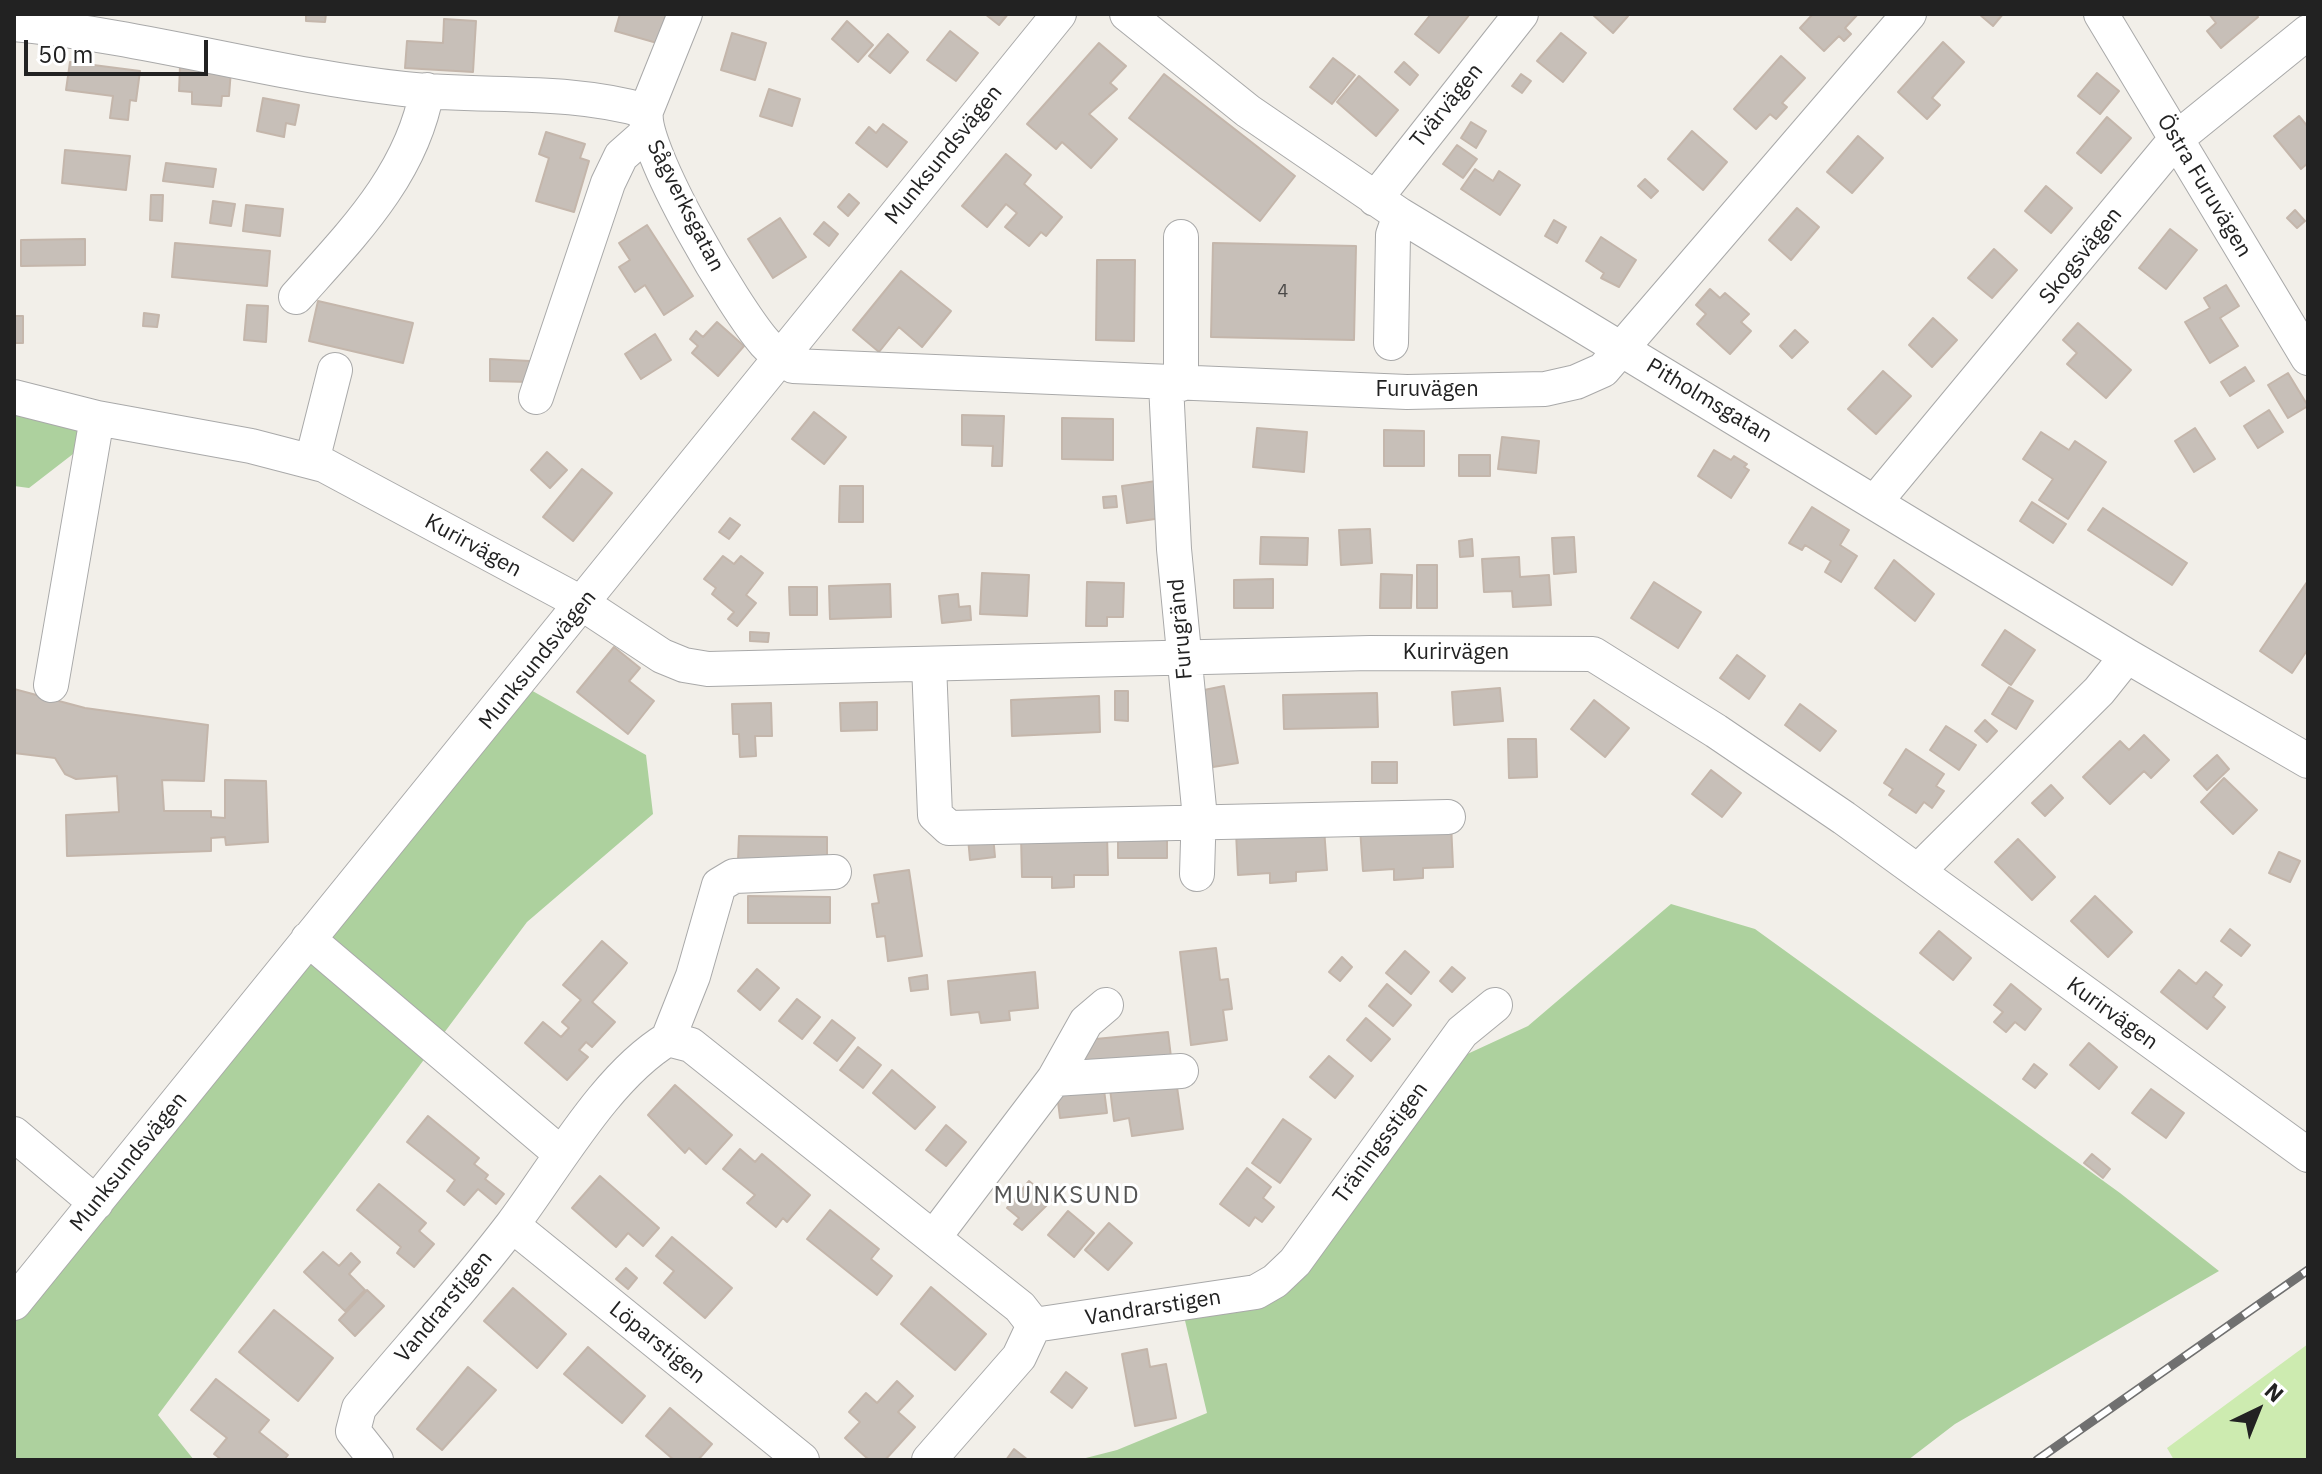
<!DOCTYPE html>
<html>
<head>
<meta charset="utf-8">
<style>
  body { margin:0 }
  #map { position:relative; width:2322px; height:1474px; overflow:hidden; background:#f2efe9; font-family:"IBM Plex Sans",sans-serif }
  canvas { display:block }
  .frame { position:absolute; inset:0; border:16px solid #222; pointer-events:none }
  .north { position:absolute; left:2218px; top:1370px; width:80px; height:80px; -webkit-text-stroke:6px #fff; paint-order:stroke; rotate:43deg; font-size:22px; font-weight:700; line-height:32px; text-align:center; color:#222 }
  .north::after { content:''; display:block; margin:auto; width:28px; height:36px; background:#222; clip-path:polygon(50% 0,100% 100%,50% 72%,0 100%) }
  .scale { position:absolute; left:24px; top:40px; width:184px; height:36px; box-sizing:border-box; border:4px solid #222; border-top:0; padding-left:10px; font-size:24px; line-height:28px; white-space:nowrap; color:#222; -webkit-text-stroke:6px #fff; paint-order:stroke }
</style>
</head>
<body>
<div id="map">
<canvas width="2322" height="1474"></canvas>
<div class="frame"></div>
<div class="north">N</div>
<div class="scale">50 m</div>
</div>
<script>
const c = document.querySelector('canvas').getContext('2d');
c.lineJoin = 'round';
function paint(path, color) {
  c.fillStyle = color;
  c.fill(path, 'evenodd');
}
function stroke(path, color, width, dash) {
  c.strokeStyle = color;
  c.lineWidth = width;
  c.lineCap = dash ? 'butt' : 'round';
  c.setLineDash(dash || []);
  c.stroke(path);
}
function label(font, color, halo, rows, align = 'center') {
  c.font = font + ' "IBM Plex Sans",sans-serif';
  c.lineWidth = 6;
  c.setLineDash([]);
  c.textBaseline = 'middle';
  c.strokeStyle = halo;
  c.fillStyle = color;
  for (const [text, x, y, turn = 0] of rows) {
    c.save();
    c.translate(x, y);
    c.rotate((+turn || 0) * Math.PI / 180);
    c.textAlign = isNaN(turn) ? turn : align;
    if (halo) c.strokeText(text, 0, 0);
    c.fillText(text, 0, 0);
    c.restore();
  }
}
const grass = new Path2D(`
  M2308,1344V1460H2174L2167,1448Z`);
const forest = new Path2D(`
  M14,399L90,414L73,454L29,488L14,486Z
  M506,676L646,755L653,814L527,922L158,1415L194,1460H14V1287Z
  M1671,904L1755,929L2120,1193L2219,1271L1955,1424L1908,1460H1078L1117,1450L1207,1413L1182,1308L1222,1298L1309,1243L1463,1056L1528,1026Z`);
const building = new Path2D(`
  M306,14H326L325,22L306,21Z
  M620,14H666L657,43L615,31Z
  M985,14H1008L999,25Z
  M1431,14H1470L1439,53L1415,34Z
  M1592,14H1625L1628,16L1613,33Z
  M1813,14H1858L1845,28L1851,34L1844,41L1839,36L1824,51L1800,28Z
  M1979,14H2003L1993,26Z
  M2209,14H2256L2258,17L2221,48L2207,31L2216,23Z
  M444,19L476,21L473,72L405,68L407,41L443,43Z
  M847,21L873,45L858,62L832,39Z
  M950,31L978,53L956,81L927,60Z
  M732,33L766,43L755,80L721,70Z
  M1561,33L1586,53L1563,82L1537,61Z
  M888,34L908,52L890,73L869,56Z
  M1943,42L1964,62L1932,98L1940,105L1927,119L1898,92Z
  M1099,43L1126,66L1110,83L1117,89L1089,114L1117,139L1091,168L1062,142L1056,149L1027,124Z
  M1781,56L1805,78L1782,103L1787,107L1776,119L1770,114L1756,129L1734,109Z
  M1333,58L1355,75L1332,104L1310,87Z
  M70,62L140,71L136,101L130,100L128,120L110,118L113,96L66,90Z
  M1404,62L1418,75L1410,85L1395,72Z
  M180,66L231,70L229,96H222L221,106L192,104V92L179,91Z
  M2097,73L2119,91L2100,114L2078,96Z
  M1164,74L1295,176L1260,221L1129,118Z
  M1521,74L1531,81L1522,93L1512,86Z
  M1359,76L1398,110L1376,136L1337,102Z
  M769,89L800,99L792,126L760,116Z
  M263,98L299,105L295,125L286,123L284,137L257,131Z
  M2299,116L2308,127V163L2301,169L2274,136Z
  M2107,117L2131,138L2101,173L2077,153Z
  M1471,122L1486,131L1476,148L1461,138Z
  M883,124L907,142L887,167L856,143L869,127L876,133Z
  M1692,131L1727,162L1703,190L1668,159Z
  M546,132L585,144L580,158L589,161L574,212L536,201L549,158L539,154Z
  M1858,136L1883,158L1852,193L1827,172Z
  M1457,145L1477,159L1463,178L1443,164Z
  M65,150L130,156L126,190L62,183Z
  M1006,154L1031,175L1024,184L1062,217L1046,236L1041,232L1029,246L1005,227L1017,213L1006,204L987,227L962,206Z
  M166,163L216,169L213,187L163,181Z
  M1475,169L1493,181L1499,171L1520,185L1500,215L1461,189Z
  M1645,179L1658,191L1651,198L1638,186Z
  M2046,186L2072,208L2051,233L2025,211Z
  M849,194L859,203L848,216L838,207Z
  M151,195H163L162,221L150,220Z
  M213,201L235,204L231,226L210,223Z
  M246,205L283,209L280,236L243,231Z
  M1797,208L1819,227L1791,260L1769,240Z
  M2295,210L2305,221L2297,228L2287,218Z
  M780,218L806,257L773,278L748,239Z
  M1554,220L1566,227L1557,243L1545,236Z
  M824,222L838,234L829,246L814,234Z
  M647,225L693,296L664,315L645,285L635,292L619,267L630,260L619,243Z
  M2170,229L2197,250L2166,289L2139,268Z
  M1601,237L1636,260L1619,287L1601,278L1604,273L1586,261Z
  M85,239V265L21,266V240Z
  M175,243L270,251L267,286L172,277Z
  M1213,243L1356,246L1354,340L1211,337Z
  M1994,249L2017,270L1992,298L1968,278Z
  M1097,260H1135L1134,341L1096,340Z
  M901,271L951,311L922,347L899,327L879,352L853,330Z
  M2226,285L2239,306L2220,318L2238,346L2210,363L2185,322L2210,308L2204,298Z
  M1710,289L1720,298L1725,293L1749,314L1741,322L1751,331L1730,354L1697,324L1706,314L1696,305Z
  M318,301L413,323L403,363L309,341Z
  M247,305L268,306L266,342L244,340Z
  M144,313L159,315L157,327L143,326Z
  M14,316H23V343H14Z
  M1933,318L1957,340L1932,367L1909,345Z
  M717,322L744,346L718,376L692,353L698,346L690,339L696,331L703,337Z
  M2078,323L2131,370L2106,398L2067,364L2077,353L2063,340Z
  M1795,330L1808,342L1792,358L1780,346Z
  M655,334L671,360L641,379L625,354Z
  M490,359L530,361V382L490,381Z
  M2245,367L2254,381L2230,396L2221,382Z
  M1883,371L1911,396L1876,434L1848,409Z
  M2288,373L2308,406L2288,418L2268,385Z
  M2269,410L2283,432L2258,448L2244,426Z
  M814,412L846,437L824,464L792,439Z
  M962,415L1004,416L1002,466H992L993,446L962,445Z
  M1062,418L1113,419V460L1062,459Z
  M1257,428L1307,432L1304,472L1253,467Z
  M2195,428L2215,459L2194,472L2175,441Z
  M1384,430L1424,431V466H1384Z
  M2041,432L2069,450L2075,441L2106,462L2068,519L2039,500L2053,479L2023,459Z
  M1502,437L1539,441L1536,473L1498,469Z
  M1714,450L1731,460L1734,456L1747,464L1744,467L1749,470L1731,498L1698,476Z
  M547,452L567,470L550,488L531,470Z
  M1459,455H1490V476H1459Z
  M582,469L612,493L573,541L543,517Z
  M1156,481L1162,518L1127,523L1122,486Z
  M840,486H863V522H839Z
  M1116,496L1117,507L1104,508L1103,497Z
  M2032,502L2066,524L2053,543L2020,521Z
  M1812,507L1849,530L1840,545L1857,556L1841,582L1825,572L1831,561L1805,545L1802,550L1789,543Z
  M2103,508L2187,563L2172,585L2088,530Z
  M730,518L740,525L729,539L719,532Z
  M1370,529L1372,563L1341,565L1339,530Z
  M1261,537L1308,538L1307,565L1260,564Z
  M1574,537L1576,572L1554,574L1552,538Z
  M1472,539L1473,556L1460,557L1459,541Z
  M723,556L734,564L741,556L763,573L746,595L756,603L737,626L728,619L734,612L712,594L716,588L704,579Z
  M1519,557L1520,577L1549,575L1551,605L1513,607L1512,591L1484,592L1482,559Z
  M1894,560L1934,594L1915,621L1875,588Z
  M1417,565H1437V608H1417Z
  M982,573L1029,575L1027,616L980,614Z
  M1381,574L1412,575L1411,608H1380Z
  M1273,579V608H1234V580Z
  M1087,582L1124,583L1123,617H1107V626H1086Z
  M1654,582L1701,612L1678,648L1631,618Z
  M2307,582L2308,649L2292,673L2260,651Z
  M890,584L891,617L830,619L829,586Z
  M789,587H817V615H790Z
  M958,594L959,607L970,606L971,620L942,623L939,596Z
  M2005,630L2035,650L2011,685L1982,665Z
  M750,632L769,633L768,642L750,641Z
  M614,647L640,668L629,681L654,701L628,734L577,692Z
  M1737,655L1765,676L1749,699L1720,678Z
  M1224,686L1238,763L1213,767L1199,691Z
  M2009,687L2033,701L2016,729L1992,714Z
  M1500,688L1503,721L1454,725L1452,692Z
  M14,689L85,708L208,725L204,781L162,780L164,811H211V817L225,818V780L266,781L268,842L226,845L225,837L211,838V851L67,856L66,815L119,812L117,776L76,779L65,774L55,758L14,753Z
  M1115,691H1128V721L1115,720Z
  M1377,693L1378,727L1284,729L1283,695Z
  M1099,696L1100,732L1012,736L1011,700Z
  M1594,700L1629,728L1605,757L1571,729Z
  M877,702V730L841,731L840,703Z
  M771,703L772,736H755L756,756L740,757L739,734H733L732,704Z
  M1800,704L1836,731L1820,751L1785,725Z
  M1985,720L1997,731L1987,742L1975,731Z
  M1946,726L1976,745L1959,770L1930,750Z
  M2144,735L2169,760L2151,778L2144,771L2110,804L2083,777L2120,741L2129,750Z
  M1508,739H1536L1537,777L1509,778Z
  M1906,749L1944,774L1936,786L1944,791L1932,808L1924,802L1916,813L1889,795L1893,789L1884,783Z
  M2217,755L2229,769L2207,790L2194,776Z
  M1372,762H1397V783H1372Z
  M1711,770L1741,793L1722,817L1692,794Z
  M2224,778L2257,810L2233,834L2201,802Z
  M2051,785L2063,798L2045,816L2032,803Z
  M1451,823L1453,867L1423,868V878L1394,880V869L1363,871L1360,828Z
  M1324,828L1327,870L1296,872V881L1270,883V873L1238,875L1236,832Z
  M1107,834L1108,875H1074V887L1052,888V877H1022L1021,836Z
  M993,835L995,857L970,860L968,838Z
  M1118,835L1167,836V858H1118Z
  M739,836L827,837V861H738Z
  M2018,839L2055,877L2032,900L1995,862Z
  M2279,852L2300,861L2290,882L2269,873Z
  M909,870L922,956L888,961L885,936L877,937L872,904L879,903L874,875Z
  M748,896L830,897V923H748Z
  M2095,896L2132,932L2108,957L2071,921Z
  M2230,929L2250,945L2241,956L2221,941Z
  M1939,931L1971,958L1953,980L1920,953Z
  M602,941L627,963L592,1002L615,1022L592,1047L586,1042L579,1050L588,1057L567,1080L525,1043L543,1022L561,1037L569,1028L562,1022L581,1000L563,985Z
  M1216,948L1220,980L1228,979L1232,1009L1223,1010L1227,1040L1191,1045L1180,952Z
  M1405,951L1429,972L1411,994L1386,973Z
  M1342,957L1352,967L1340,981L1329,972Z
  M1452,967L1465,978L1452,992L1440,981Z
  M757,969L779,988L760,1010L738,991Z
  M2179,970L2196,984L2206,972L2222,985L2213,997L2225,1007L2207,1029L2161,992Z
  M1035,972L1038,1008L1009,1011L1010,1020L981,1023L979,1012L951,1015L948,981Z
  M927,975L928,989L911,991L909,978Z
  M1387,984L1411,1005L1393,1026L1369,1006Z
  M2011,984L2041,1009L2025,1030L2015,1022L2006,1032L1994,1022L2003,1012L1994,1005Z
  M797,999L820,1017L802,1039L779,1021Z
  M1366,1018L1390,1039L1371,1061L1347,1040Z
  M832,1020L855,1038L837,1061L814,1043Z
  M1168,1032L1171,1057L1078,1066L1075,1041Z
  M2089,1043L2117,1067L2099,1089L2070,1065Z
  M858,1047L881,1065L863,1088L840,1070Z
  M1329,1056L1353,1076L1335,1098L1310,1077Z
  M2034,1064L2047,1074L2035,1088L2023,1079Z
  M892,1070L935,1107L915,1129L873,1093Z
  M1176,1080L1183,1129L1132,1136L1129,1118L1114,1121L1110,1089Z
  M675,1085L732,1135L706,1164L689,1148L685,1153L648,1115Z
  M2151,1089L2184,1113L2166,1138L2132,1113Z
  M1104,1090L1107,1113L1060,1118L1057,1094Z
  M428,1116L479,1158L474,1164L488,1175L485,1179L504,1194L496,1204L478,1189L464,1205L447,1191L455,1180L407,1142Z
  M1283,1119L1311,1139L1280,1183L1252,1163Z
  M946,1125L966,1142L946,1166L926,1150Z
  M740,1149L755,1162L762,1154L810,1195L787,1222L783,1218L776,1227L747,1203L755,1195L723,1169Z
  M2092,1154L2110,1169L2103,1178L2084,1163Z
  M1247,1168L1271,1187L1263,1198L1274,1207L1262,1222L1255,1217L1249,1226L1220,1204Z
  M600,1176L659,1228L643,1246L628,1233L616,1247L572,1208Z
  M1029,1181L1052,1200L1022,1230L1014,1224L1019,1218L1007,1208Z
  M379,1184L426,1223L419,1231L434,1244L414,1267L397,1253L401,1247L357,1210Z
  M830,1210L879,1249L871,1259L892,1276L877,1295L807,1239Z
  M1068,1211L1094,1233L1074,1257L1048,1235Z
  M1109,1223L1132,1243L1108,1270L1085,1250Z
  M672,1237L732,1288L705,1318L664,1283L674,1271L656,1256Z
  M323,1252L339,1266L351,1253L360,1262L349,1274L365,1290L345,1311L304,1272Z
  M626,1268L637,1278L628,1289L616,1279Z
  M931,1287L986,1334L955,1370L901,1324Z
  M513,1288L566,1334L537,1368L484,1321Z
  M367,1290L384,1306L355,1336L339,1320Z
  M274,1310L333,1358L298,1401L239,1352Z
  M588,1347L645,1396L622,1423L564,1374Z
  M1147,1349L1150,1367L1166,1364L1176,1418L1135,1426L1122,1354Z
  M468,1367L496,1390L442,1450L417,1429Z
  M1066,1372L1087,1388L1072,1408L1051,1392Z
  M216,1379L269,1420L259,1432L288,1455L284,1460H222L214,1454L227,1438L191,1410Z
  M897,1381L913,1396L898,1412L915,1427L885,1460H869L845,1438L860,1422L849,1412L866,1393L877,1403Z
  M670,1408L712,1444L698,1460H674L646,1436Z
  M1014,1449L1028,1460H1006Z`);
const minor = new Path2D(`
  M1127,14L1248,111L1400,215L2127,656L2308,761
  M2101,14L2308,358
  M14,24C146,36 273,75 404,89C485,98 567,88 646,111C640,150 735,309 765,343C773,352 783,359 793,366L1407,392L1545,389L1576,382L1603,370L1909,14
  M646,111L685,14
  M1375,199L1521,14
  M296,297C351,235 412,175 427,90
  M1391,343L1393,235L1400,215
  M1166,384L1174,549L1199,808L1197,874
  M1181,384V237
  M14,397L97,418L251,446L324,465L583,604L662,656L684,665L708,669L1370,653L1593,654L1716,731L1844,818L2308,1155
  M536,397L608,183L621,156L647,133
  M312,461L335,370
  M1875,502L2176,139L2308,32
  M929,664L935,815L949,828L1448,817
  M51,685L97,418
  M1918,871L2099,691L2127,656
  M308,939L560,1153
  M1106,1005L1086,1022L1054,1079L1181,1071
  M668,1039L693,976L719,885L734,876L834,872
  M14,1134L96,1203
  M512,1225L802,1460
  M934,1237L1054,1079
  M14,1303L1059,14
  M1034,1325L1256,1292L1275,1281L1295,1262L1462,1032L1495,1005
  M376,1460L353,1431L359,1408C410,1347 464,1288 512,1225C555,1168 606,1076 668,1039L691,1045L1020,1307L1034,1325L1019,1357L929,1460`);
const rail = new Path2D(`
  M2037,1460L2308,1270`);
const numberNames = [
  ["4",1283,292]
];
const streetNames = [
  ["Tvärvägen",1447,106,-51],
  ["Munksundsvägen",944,155,-51],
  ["Östra Furuvägen",2204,186,59],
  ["Sågverksgatan",685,206,63],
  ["Skogsvägen",2081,256,-51],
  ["Furuvägen",1427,390],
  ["Pitholmsgatan",1709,401,31],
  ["Kurirvägen",473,546,29],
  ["Furugränd",1181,629,-95],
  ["Kurirvägen",1456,653],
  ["Munksundsvägen",538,660,-51],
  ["Kurirvägen",2112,1014,36],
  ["Träningsstigen",1381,1143,-54],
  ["Munksundsvägen",129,1162,-51],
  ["Vandrarstigen",444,1307,-50],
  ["Vandrarstigen",1153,1308,-9],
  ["Löparstigen",657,1343,39]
];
const neighbourhoodNames = [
  ["MUNKSUND",1067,1196]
];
paint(grass, '#cdebb0');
paint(forest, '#add19e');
paint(building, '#c7bfb8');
stroke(building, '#c4b6ab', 2);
stroke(minor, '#a9a9a9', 36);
stroke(minor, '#fff', 34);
stroke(rail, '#707070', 9);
stroke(rail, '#fff', 6, [18]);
label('18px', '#4b4948', null, numberNames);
label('22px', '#222', '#fff', streetNames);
c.letterSpacing = '2px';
label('24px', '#555', '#fff', neighbourhoodNames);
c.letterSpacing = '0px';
</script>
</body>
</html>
